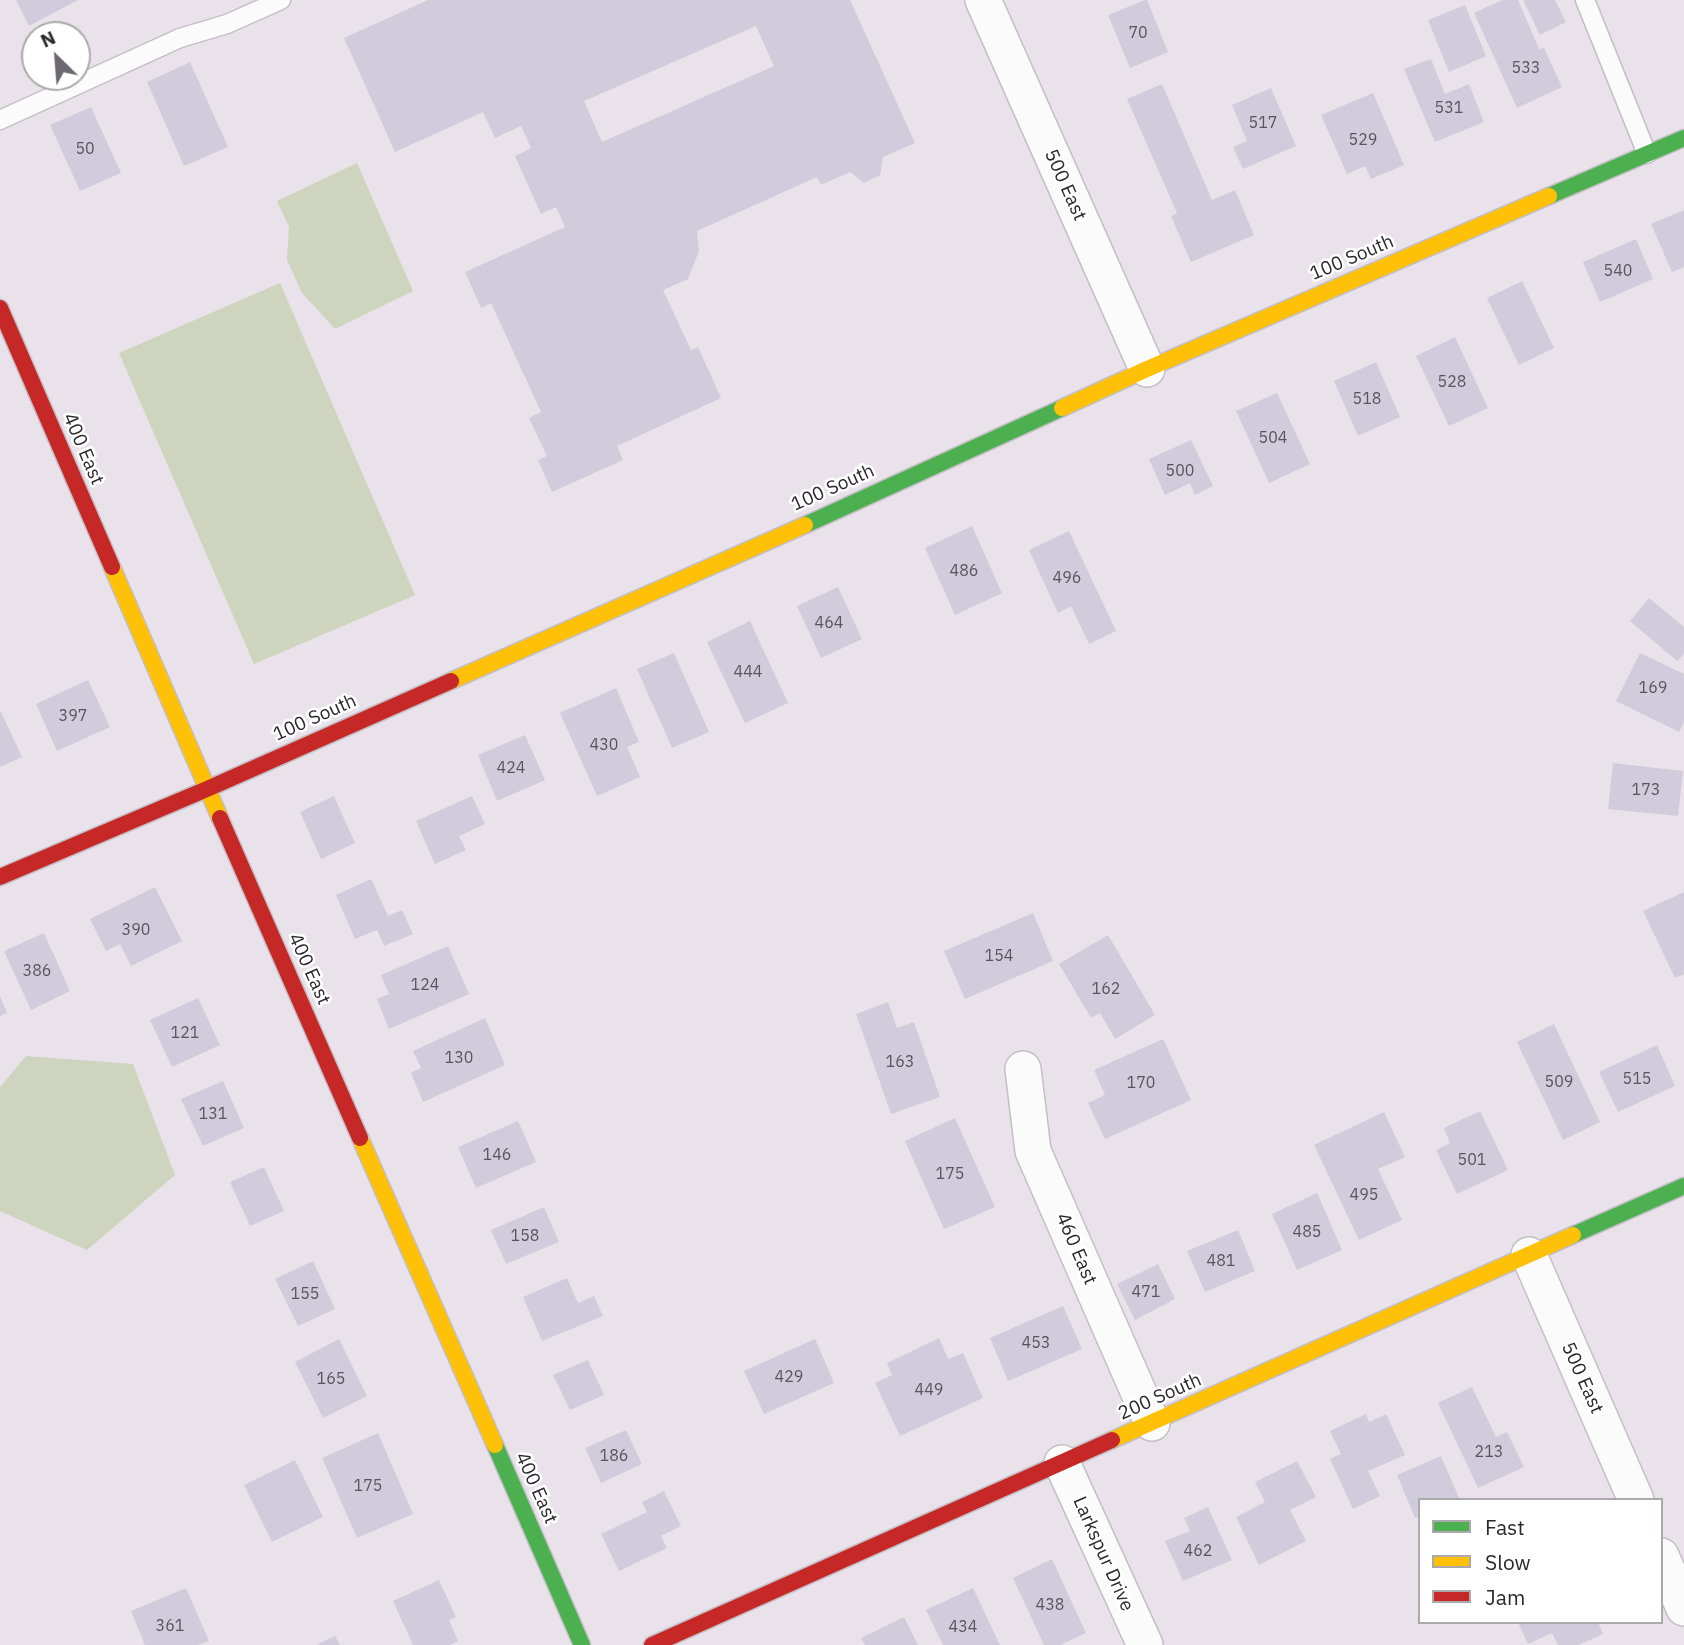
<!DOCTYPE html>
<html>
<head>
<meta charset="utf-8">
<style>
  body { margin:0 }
  #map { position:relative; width:1684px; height:1645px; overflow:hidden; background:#e9e2ea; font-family:"IBM Plex Sans",sans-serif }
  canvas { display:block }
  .legend { position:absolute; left:1418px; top:1498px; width:245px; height:126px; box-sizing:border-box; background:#fff; border:2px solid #aba9ab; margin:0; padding:9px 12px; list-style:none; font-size:21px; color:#2c282e }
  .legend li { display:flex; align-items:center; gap:14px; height:35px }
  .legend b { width:35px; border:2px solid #aba9ab }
  .north { position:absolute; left:21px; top:21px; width:70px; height:70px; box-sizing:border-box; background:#fff; border:2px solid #aba9ab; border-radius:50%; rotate:335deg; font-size:19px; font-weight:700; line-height:28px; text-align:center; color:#2c282e }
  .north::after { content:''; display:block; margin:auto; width:24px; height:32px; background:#6e6970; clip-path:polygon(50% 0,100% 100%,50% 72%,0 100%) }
</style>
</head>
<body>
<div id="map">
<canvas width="1684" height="1645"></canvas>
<ul class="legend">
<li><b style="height:9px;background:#4caf50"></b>Fast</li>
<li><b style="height:9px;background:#ffc107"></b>Slow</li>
<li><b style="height:9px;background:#c62828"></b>Jam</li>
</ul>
<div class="north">N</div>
</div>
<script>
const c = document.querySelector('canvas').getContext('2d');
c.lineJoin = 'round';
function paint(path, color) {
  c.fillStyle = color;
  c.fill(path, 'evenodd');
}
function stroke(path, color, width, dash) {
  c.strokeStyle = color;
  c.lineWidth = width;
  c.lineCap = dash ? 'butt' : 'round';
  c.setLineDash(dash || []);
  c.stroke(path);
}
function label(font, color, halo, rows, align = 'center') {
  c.font = font + ' "IBM Plex Sans",sans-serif';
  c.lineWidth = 5;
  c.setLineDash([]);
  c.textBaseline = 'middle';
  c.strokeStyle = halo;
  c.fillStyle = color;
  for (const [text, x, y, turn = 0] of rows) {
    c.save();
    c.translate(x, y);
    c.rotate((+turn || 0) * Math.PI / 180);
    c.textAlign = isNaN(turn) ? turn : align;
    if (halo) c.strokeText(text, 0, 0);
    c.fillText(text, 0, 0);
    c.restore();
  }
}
const green = new Path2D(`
  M357,163L413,291L335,329L302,293L287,260L289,227L277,201Z
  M280,283L415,595L254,664L119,353Z
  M26,1056L133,1064L175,1175L87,1250L0,1211V1087Z`);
const building = new Path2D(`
  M16,0H78L29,26Z
  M428,0H850L915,143L883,157L880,175L864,183L850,172L821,185L817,177L697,231L699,251L688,279L663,290L691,350L698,347L721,398L617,446L623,460L552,492L538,460L547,456L529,418L541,412L491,303L481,308L465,272L565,227L556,207L541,214L515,156L531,148L521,126L495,138L483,112L395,152L344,38ZM756,26L774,66L602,142L584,101Z
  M1145,0H1147L1168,52L1130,68L1108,15Z
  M1502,0H1518L1539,49L1544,48L1562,87L1517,108L1474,13Z
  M1523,0H1555L1566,22L1540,35Z
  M1465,5L1486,56L1449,72L1428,20Z
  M1431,59L1445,94L1469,84L1484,122L1435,142L1404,69Z
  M190,62L228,147L184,166L147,82Z
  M1162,84L1212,200L1235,190L1254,235L1191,262L1171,216L1177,213L1127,99Z
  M1271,88L1296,146L1243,169L1233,147L1247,141L1232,105Z
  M1373,93L1404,165L1371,179L1365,166L1347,174L1321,115Z
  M91,107L121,173L80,191L50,125Z
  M1684,210V267L1672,272L1651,224Z
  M1636,239L1653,279L1600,302L1583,262Z
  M1522,281L1554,348L1519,365L1487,298Z
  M1455,337L1488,408L1449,426L1416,356Z
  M1376,362L1400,417L1358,436L1334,381Z
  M1277,393L1310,464L1269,483L1236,411Z
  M1191,440L1213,486L1195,495L1190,483L1165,495L1149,459Z
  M972,526L1002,593L955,615L925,548Z
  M1069,531L1116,631L1089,644L1071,606L1058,613L1029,550Z
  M838,587L862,639L821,658L797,606Z
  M1649,598L1684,627V654L1677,661L1630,621Z
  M750,621L788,703L745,723L707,642Z
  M674,653L709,732L672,748L637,669Z
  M1640,653L1684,674V722L1679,732L1616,701Z
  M88,680L110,727L57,751L36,704Z
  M616,688L639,742L627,747L640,777L597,796L560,713Z
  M0,710L22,757L0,767Z
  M525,735L545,780L497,801L478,755Z
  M1613,763L1683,771L1678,816L1608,809Z
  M334,796L355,843L321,859L300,812Z
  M472,796L485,824L459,836L466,850L435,864L416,821Z
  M371,879L388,916L402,910L413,934L384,946L377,930L355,939L336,895Z
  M155,887L182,941L131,966L120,944L106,951L90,919Z
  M1684,892V974L1675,978L1643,911Z
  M1033,913L1053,961L965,999L944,951Z
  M44,933L70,991L31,1010L4,951Z
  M1108,935L1155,1015L1115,1039L1100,1013L1091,1018L1059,964Z
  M448,946L469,994L389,1029L377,999L389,994L381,975Z
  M0,996L7,1013L0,1016Z
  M198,998L220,1045L172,1067L150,1020Z
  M888,1002L897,1028L914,1022L940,1097L891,1114L856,1014Z
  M485,1018L505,1065L423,1102L411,1073L421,1068L413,1051Z
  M1554,1024L1600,1122L1563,1140L1517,1042Z
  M1163,1039L1191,1100L1105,1139L1088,1103L1105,1095L1094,1070Z
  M1657,1045L1675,1086L1618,1112L1599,1072Z
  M223,1081L244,1128L203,1146L181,1099Z
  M1480,1111L1508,1170L1457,1194L1436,1150L1450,1143L1444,1128Z
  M1384,1112L1405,1157L1378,1169L1402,1220L1359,1240L1314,1145Z
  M955,1118L995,1207L944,1229L905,1141Z
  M518,1121L536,1162L476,1188L458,1147Z
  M264,1167L284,1211L250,1226L230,1182Z
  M1317,1193L1342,1250L1297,1270L1272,1214Z
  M544,1207L559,1242L506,1264L491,1230Z
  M1238,1230L1255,1271L1205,1292L1187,1251Z
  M313,1261L335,1309L298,1326L275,1279Z
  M1158,1264L1175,1299L1135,1320L1117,1284Z
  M567,1278L578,1303L594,1296L603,1316L542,1341L523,1297Z
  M1063,1306L1082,1349L1008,1381L990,1338Z
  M939,1338L948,1359L963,1353L983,1398L900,1436L875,1383L892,1375L887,1363Z
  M339,1339L367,1396L323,1418L295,1362Z
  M815,1339L834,1383L764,1414L744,1371Z
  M588,1360L604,1395L570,1410L553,1375Z
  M1472,1387L1496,1437L1507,1432L1524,1467L1478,1488L1438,1403Z
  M1366,1414L1369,1422L1386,1414L1405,1455L1368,1471L1380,1496L1353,1509L1330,1459L1341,1454L1330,1431Z
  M626,1430L642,1464L601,1483L585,1448Z
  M378,1433L413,1514L357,1538L322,1458Z
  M1441,1456L1460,1500H1420V1516L1415,1518L1397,1475Z
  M295,1460L323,1517L272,1542L244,1485Z
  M1297,1461L1316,1497L1290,1510L1306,1541L1259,1565L1236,1517L1265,1502L1255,1482Z
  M664,1491L681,1526L661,1536L667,1548L619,1571L601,1534L647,1512L642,1502Z
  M1208,1507L1232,1560L1183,1581L1165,1541L1190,1531L1184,1518Z
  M1052,1559L1086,1633L1060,1645H1044L1013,1578Z
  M439,1580L456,1617L449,1620L458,1641L450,1645H413L393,1601Z
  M186,1588L209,1641L198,1645H145L131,1611Z
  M973,1588L1000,1645H943L926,1610Z
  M904,1617L918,1645H865L861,1638Z
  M1518,1622H1598L1603,1634L1579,1645H1558L1552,1633L1528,1644Z
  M335,1636L340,1645H316Z`);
const lane = new Path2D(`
  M1585,0L1647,154
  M0,120L180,38L227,24L281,0`);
const street = new Path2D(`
  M983,0L1147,369
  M1023,1069L1033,1151L1152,1423
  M1529,1255L1636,1500
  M1062,1463L1145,1645
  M1661,1556L1684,1608`);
const fast = new Path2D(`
  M1549,196L1684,138
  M805,525L1062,408
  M1573,1235L1684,1186
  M495,1445L582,1645`);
const slow = new Path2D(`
  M1062,408L1147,369L1549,196
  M112,567L220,818
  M451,681L805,525
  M360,1138L495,1445
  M1112,1440L1573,1235`);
const jam = new Path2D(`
  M0,308L112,567
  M220,818L360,1138
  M0,877L207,789L451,681
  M652,1645L1112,1440`);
const numberNames = [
  ["70",1138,33],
  ["533",1526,68],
  ["531",1449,108],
  ["517",1263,123],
  ["529",1363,140],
  ["50",85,149],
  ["540",1618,271],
  ["528",1452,382],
  ["518",1367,399],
  ["504",1273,438],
  ["500",1180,471],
  ["486",964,571],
  ["496",1067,578],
  ["464",829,623],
  ["444",748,672],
  ["169",1653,688],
  ["397",73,716],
  ["430",604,745],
  ["424",511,768],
  ["173",1646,790],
  ["390",136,930],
  ["154",999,956],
  ["386",37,971],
  ["124",425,985],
  ["162",1106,989],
  ["121",185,1033],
  ["130",459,1058],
  ["163",900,1062],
  ["515",1637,1079],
  ["509",1559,1082],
  ["170",1141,1083],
  ["131",213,1114],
  ["146",497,1155],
  ["501",1472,1160],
  ["175",950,1174],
  ["495",1364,1195],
  ["485",1307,1232],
  ["158",525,1236],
  ["481",1221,1261],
  ["471",1146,1292],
  ["155",305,1294],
  ["453",1036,1343],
  ["429",789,1377],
  ["165",331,1379],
  ["449",929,1390],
  ["213",1489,1452],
  ["186",614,1456],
  ["175",368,1486],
  ["462",1198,1551],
  ["438",1050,1605],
  ["361",170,1626],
  ["434",963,1627]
];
const streetNames = [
  ["500 East",1065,185,66],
  ["100 South",1352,258,-23],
  ["400 East",83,449,67],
  ["100 South",833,488,-24],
  ["100 South",315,718,-24],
  ["400 East",309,969,66],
  ["460 East",1076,1249,67],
  ["500 East",1582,1378,66],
  ["200 South",1160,1397,-24],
  ["400 East",536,1488,66],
  ["Larkspur Drive",1103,1554,66]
];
paint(green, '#ced4be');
paint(building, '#d1ccdb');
stroke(lane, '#c4bfc5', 21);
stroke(street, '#c4bfc5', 38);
stroke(fast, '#c4bfc5', 19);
stroke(slow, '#c4bfc5', 19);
stroke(jam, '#c4bfc5', 19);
stroke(lane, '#fcfbfc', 18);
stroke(street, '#fcfbfc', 35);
stroke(fast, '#4caf50', 16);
stroke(slow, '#ffc107', 16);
stroke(jam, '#c62828', 16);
label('16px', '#58545c', null, numberNames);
label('19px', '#2c282e', '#fff', streetNames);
</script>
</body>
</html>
